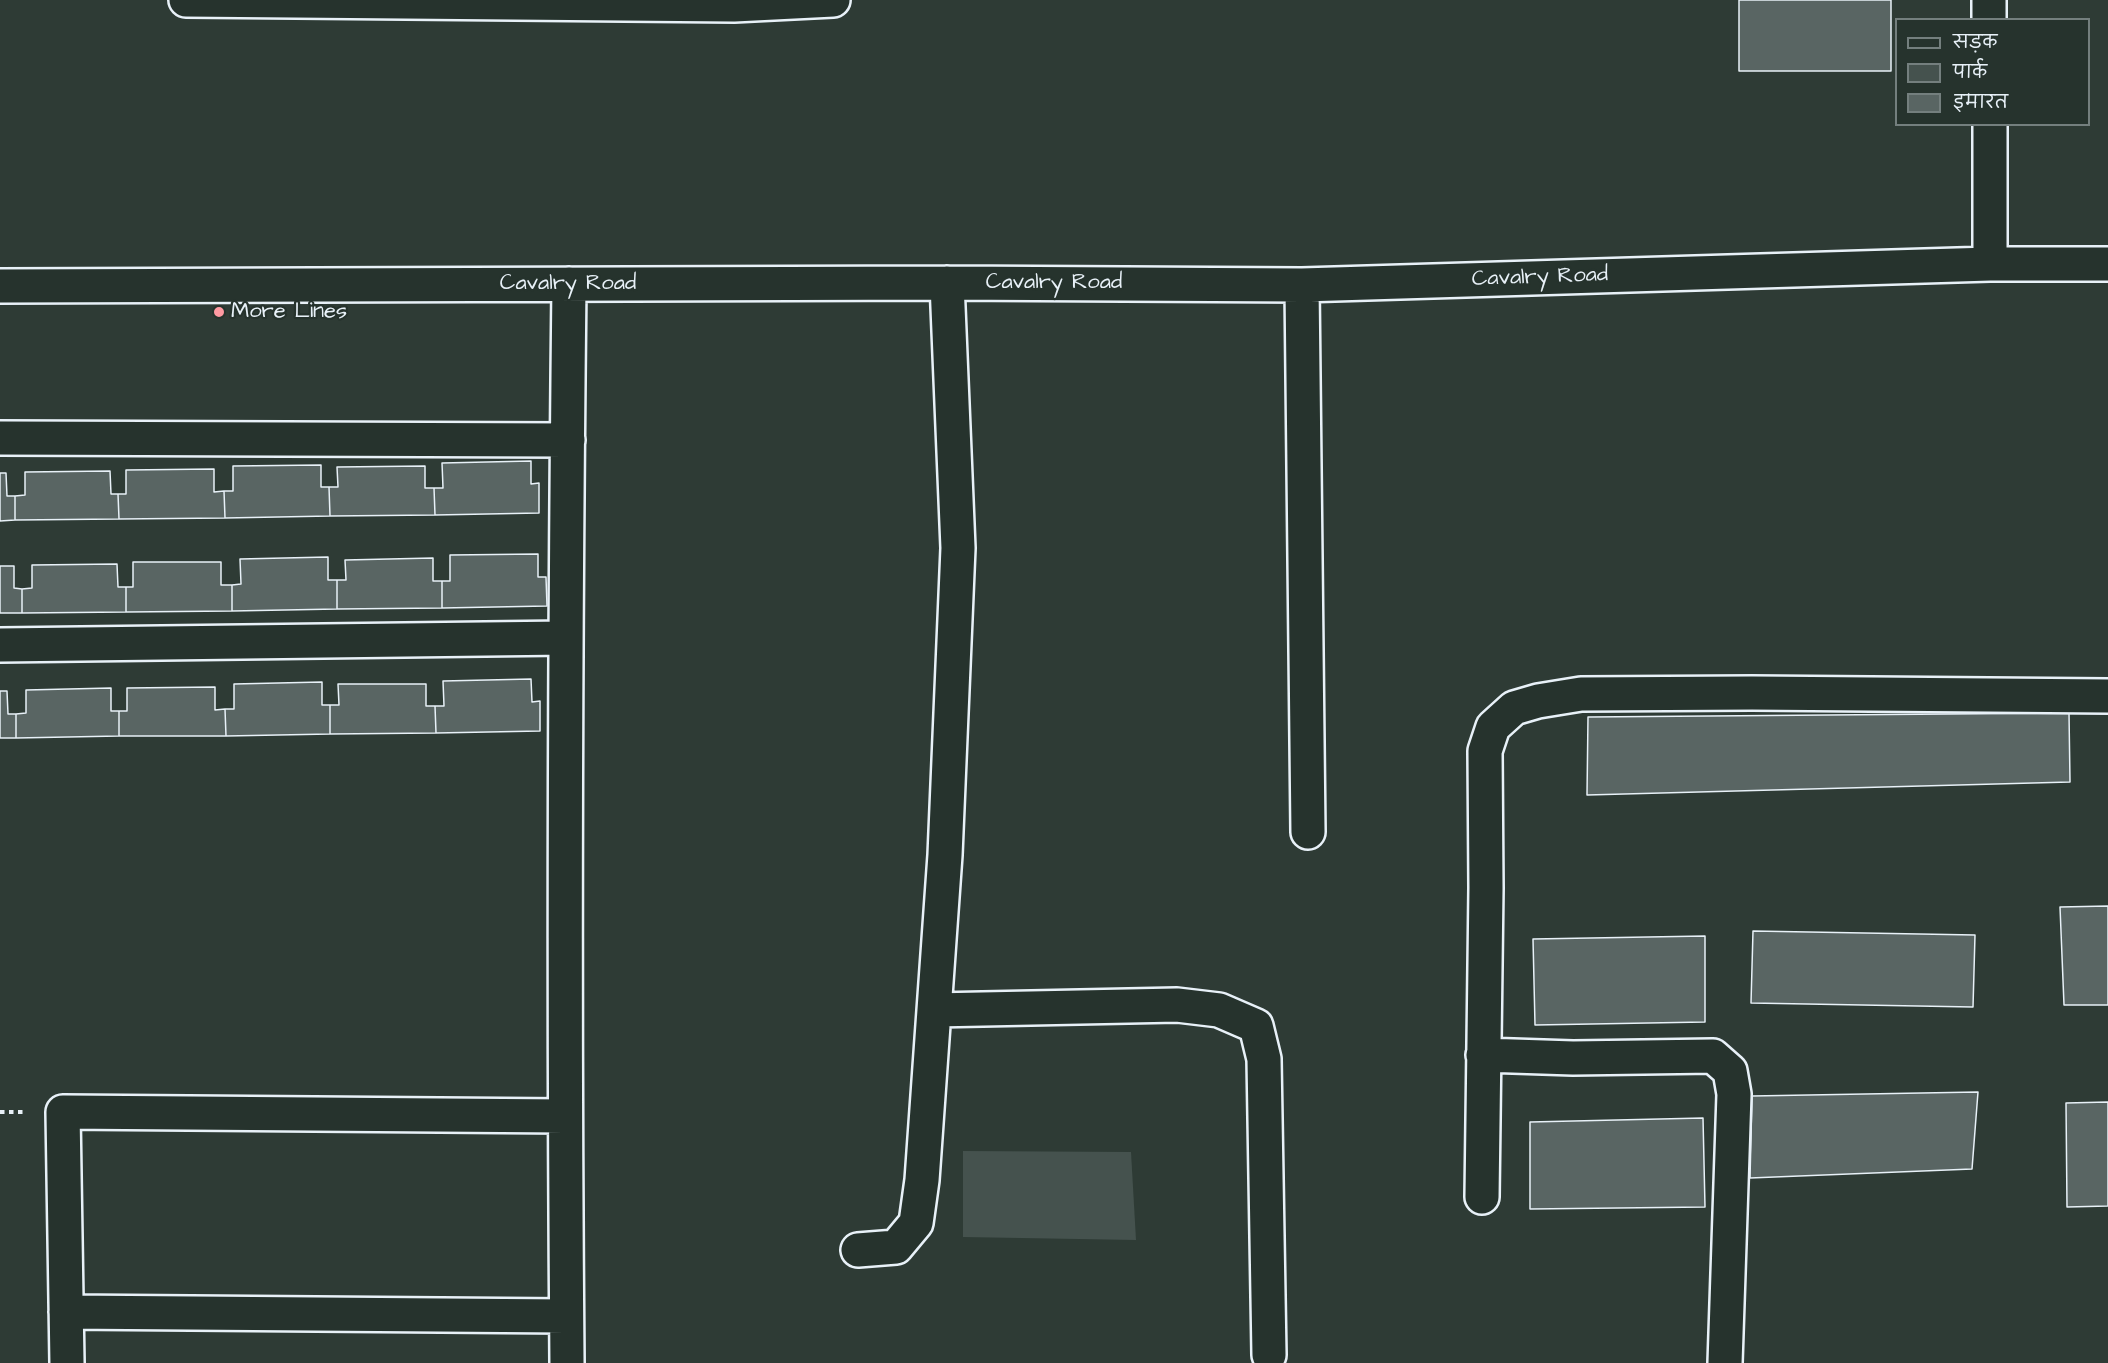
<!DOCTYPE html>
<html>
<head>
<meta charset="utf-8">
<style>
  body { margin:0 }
  #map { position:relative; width:2108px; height:1363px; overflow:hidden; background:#2e3b35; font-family:"Architects Daughter","Playpen Sans Deva",sans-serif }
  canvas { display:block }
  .legend { position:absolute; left:1895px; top:18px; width:195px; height:108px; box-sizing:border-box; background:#26332d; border:2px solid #747f7e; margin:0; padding:8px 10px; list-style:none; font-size:18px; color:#e8f1f8 }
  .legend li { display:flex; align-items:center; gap:12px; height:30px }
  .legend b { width:30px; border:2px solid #747f7e }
</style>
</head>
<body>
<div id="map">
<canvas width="2108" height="1363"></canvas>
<ul class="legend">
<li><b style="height:8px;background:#26332d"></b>सड़क</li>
<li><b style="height:16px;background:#45524e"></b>पार्क</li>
<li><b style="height:16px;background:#596563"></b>इमारत</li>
</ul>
</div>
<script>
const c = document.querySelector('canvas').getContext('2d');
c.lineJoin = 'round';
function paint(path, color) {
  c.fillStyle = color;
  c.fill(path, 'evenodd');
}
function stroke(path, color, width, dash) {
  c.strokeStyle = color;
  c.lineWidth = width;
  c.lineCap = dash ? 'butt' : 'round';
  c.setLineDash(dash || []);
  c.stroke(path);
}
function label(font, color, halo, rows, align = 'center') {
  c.font = font + ' "Architects Daughter",sans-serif';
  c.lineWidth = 4.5;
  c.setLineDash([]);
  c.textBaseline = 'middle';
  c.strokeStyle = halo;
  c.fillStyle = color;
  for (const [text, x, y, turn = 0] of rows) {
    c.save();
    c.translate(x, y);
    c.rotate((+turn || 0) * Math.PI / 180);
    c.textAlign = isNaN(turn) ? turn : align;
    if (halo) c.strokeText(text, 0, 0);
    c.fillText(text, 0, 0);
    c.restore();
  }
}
const green = new Path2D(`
  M963,1151L1131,1152L1136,1240L963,1237Z`);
const building = new Path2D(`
  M1739,0H1891V71H1739Z
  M531,461V484L539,483V513L435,515L434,488H443L442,463Z
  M321,465V487H329L330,516L225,518L224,491H233V466Z
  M425,466V488H434L435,515L330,516L329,487H338L337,467Z
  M214,469V492L224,491L225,518L119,519L118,494H126V470Z
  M110,471L111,494H118L119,519L15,520V496L25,495V472Z
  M0,473H6L7,496H15V520L0,521Z
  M538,554V577H546L547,606L442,608V581H450V555Z
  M328,557V580H337V609L232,611V585L241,584L240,559Z
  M433,558V581H442V608L337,609V580H346L345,560Z
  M133,562H221V585H232V611L126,612V587H133Z
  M117,564L118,587H126V612L22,613V589L32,588V565Z
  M0,566H14V588L22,589V613H0Z
  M531,679L532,702L540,701V731L436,733L435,706H444L443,681Z
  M322,682V705H330V734L226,736L225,709H234V684Z
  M338,684H426V706H435L436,733L330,734V705H339Z
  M215,687V710L225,709L226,736H119V711H127V688Z
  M111,688V711H119V736L16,738V714L26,713V690Z
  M0,691H7L8,714H16V738H0Z
  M2069,713L2070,782L1587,795L1588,717Z
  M2108,906V1005H2064L2060,907Z
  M1753,931L1975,935L1973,1007L1751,1003Z
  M1705,936V1022L1535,1025L1533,939Z
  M1978,1092L1972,1169L1750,1178L1752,1096Z
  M2108,1102V1206L2067,1207L2066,1103Z
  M1703,1118L1705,1207L1530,1209V1122Z`);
const path = new Path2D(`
  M0,1112H27`);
const minor = new Path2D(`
  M186,0L734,5L833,0
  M1989,0V20
  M1990,124V264
  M1302,285L1308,832
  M0,286L947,283L1302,285L1990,264H2108
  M0,438L568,440
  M0,645L566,638
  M934,1010L1177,1005L1219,1010L1256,1026L1264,1059L1269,1355
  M1483,1055L1573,1058L1713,1056L1730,1071L1734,1094L1725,1363
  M1482,1197L1486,888L1485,751L1493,727L1514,708L1538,701L1581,694L1752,693L2108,696
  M858,1250L896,1247L916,1223L922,1180L945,855L958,548L947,283
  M66,1312L566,1316
  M67,1363L63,1112L565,1116
  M567,1363C564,1003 565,644 569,284`);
const markers = [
  [219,312,6,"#ff9aa2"]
];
const streetNames = [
  ["Cavalry Road",1540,278,-2],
  ["Cavalry Road",1054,283],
  ["Cavalry Road",568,284]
];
const poiNames = [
  ["More Lines",231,312]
];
paint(green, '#45524e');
paint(building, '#596563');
stroke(building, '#e8f1f8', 1.5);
stroke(minor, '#e8f1f8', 38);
stroke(path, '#e8f1f8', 4, [4.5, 4.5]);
stroke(minor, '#26332d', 33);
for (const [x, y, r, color] of markers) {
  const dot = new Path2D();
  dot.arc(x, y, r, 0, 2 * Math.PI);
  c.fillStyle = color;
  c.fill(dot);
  stroke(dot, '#26332d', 2);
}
label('22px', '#e8f1f8', '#26332d', streetNames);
label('22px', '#e8f1f8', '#26332d', poiNames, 'left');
</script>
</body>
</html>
